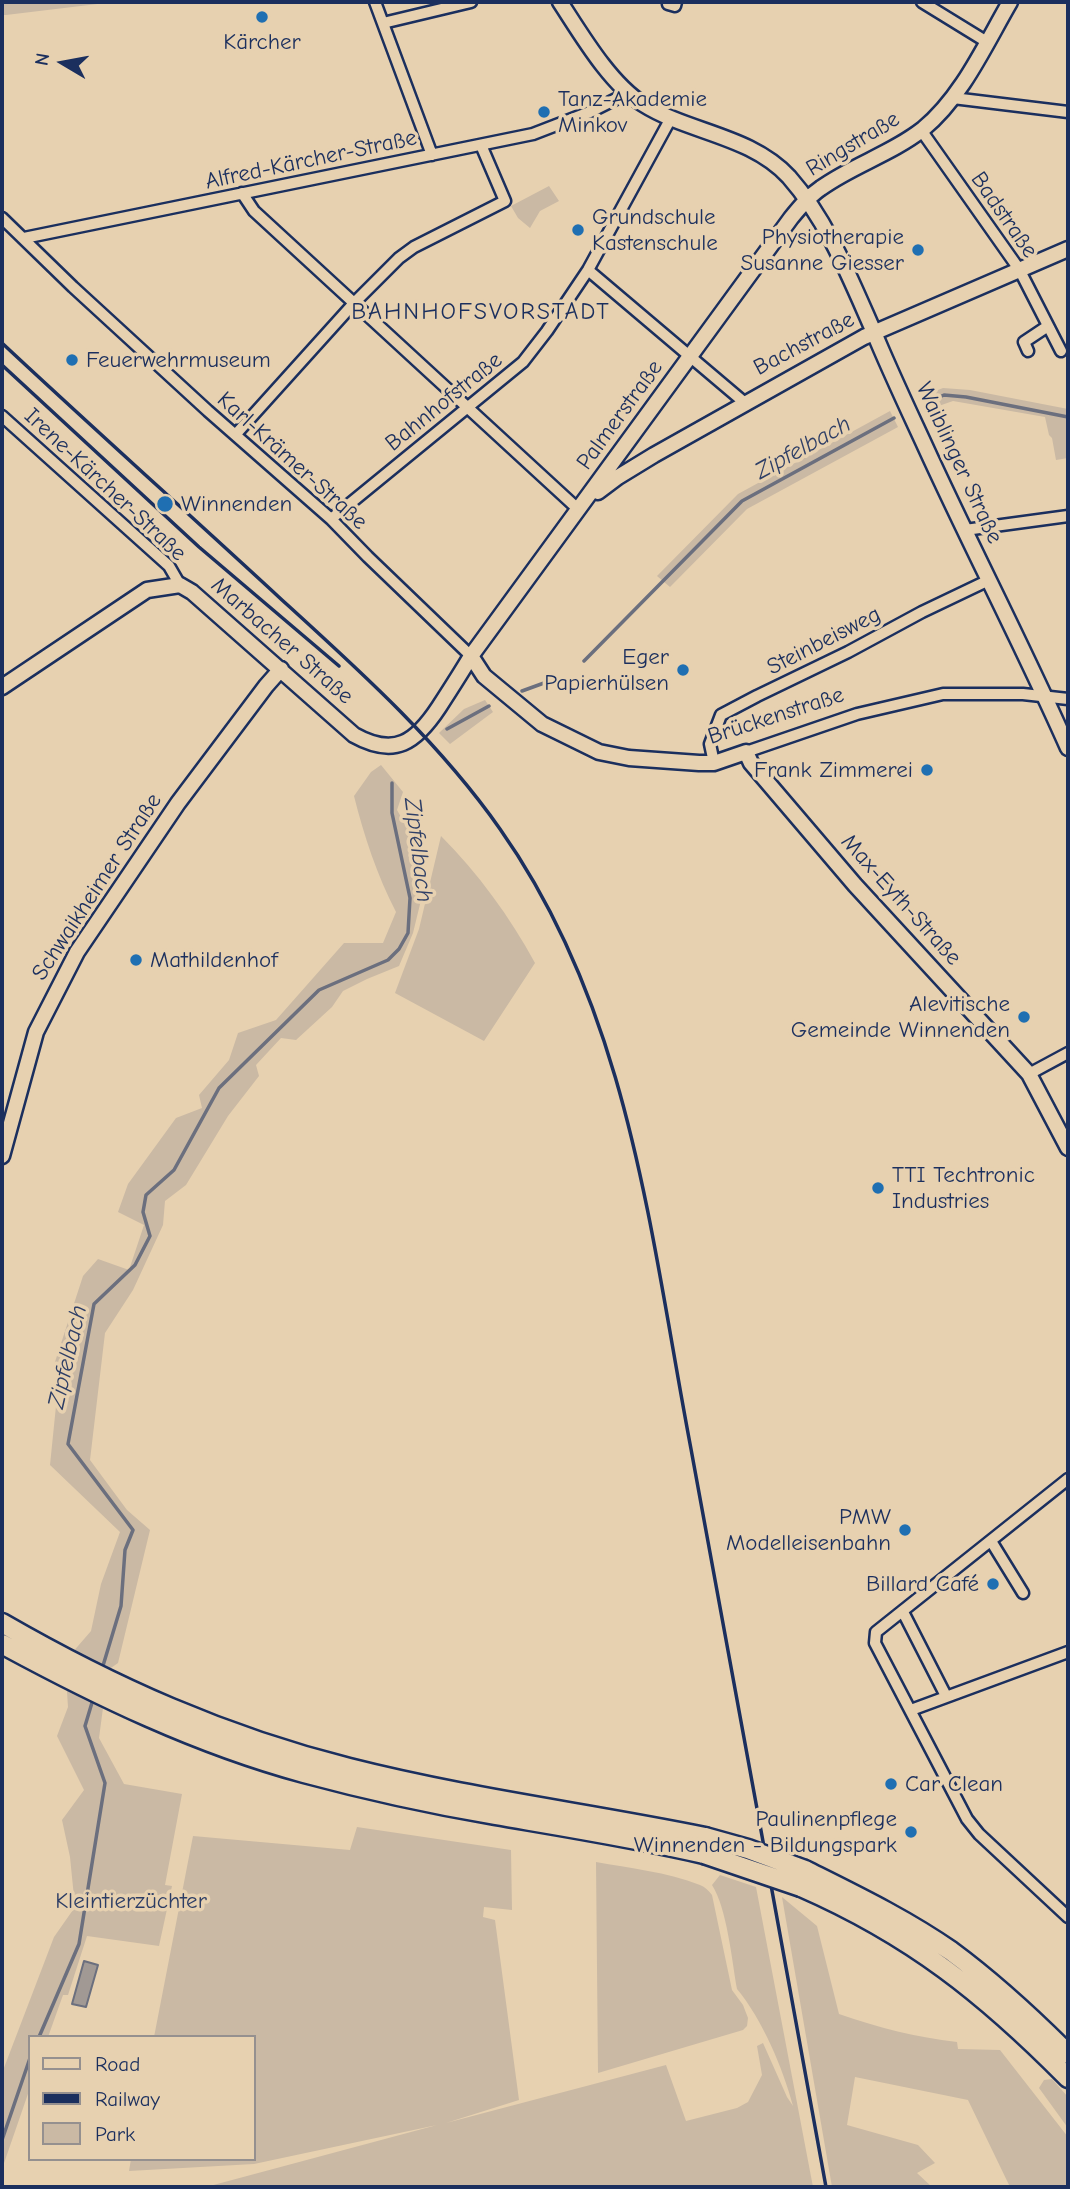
<!DOCTYPE html>
<html>
<head>
<meta charset="utf-8">
<style>
  body { margin:0 }
  #map { position:relative; width:1070px; height:2189px; overflow:hidden; background:#e7d1b0; font-family:"Comic Neue",sans-serif }
  canvas { display:block }
  .frame { position:absolute; inset:0; border:4px solid #1b2f5e; pointer-events:none }
  .legend { position:absolute; left:28px; top:2035px; width:228px; height:126px; box-sizing:border-box; background:#e7d1b0; border:2px solid #95908f; margin:0; padding:9px 12px; list-style:none; font-size:21px; color:#1b2f5e }
  .legend li { display:flex; align-items:center; gap:14px; height:35px }
  .legend b { width:35px; border:2px solid #95908f }
  .north { position:absolute; left:28px; top:28px; width:70px; height:70px; -webkit-text-stroke:5px #e7d1b0; paint-order:stroke; rotate:280deg; font-size:19px; font-weight:700; line-height:28px; text-align:center; color:#1b2f5e }
  .north::after { content:''; display:block; margin:auto; width:24px; height:32px; background:#1b2f5e; clip-path:polygon(50% 0,100% 100%,50% 72%,0 100%) }
</style>
</head>
<body>
<div id="map">
<canvas width="1070" height="2189"></canvas>
<div class="frame"></div>
<ul class="legend">
<li><b style="height:9px;background:#e7d1b0"></b>Road</li>
<li><b style="height:9px;background:#1b2f5e"></b>Railway</li>
<li><b style="height:19px;background:#cab9a4"></b>Park</li>
</ul>
<div class="north">N</div>
</div>
<script>
const c = document.querySelector('canvas').getContext('2d');
c.lineJoin = 'round';
function paint(path, color) {
  c.fillStyle = color;
  c.fill(path, 'evenodd');
}
function stroke(path, color, width, dash) {
  c.strokeStyle = color;
  c.lineWidth = width;
  c.lineCap = dash ? 'butt' : 'round';
  c.setLineDash(dash || []);
  c.stroke(path);
}
function label(font, color, halo, rows, align = 'center') {
  c.font = font + ' "Comic Neue",sans-serif';
  c.lineWidth = 7;
  c.setLineDash([]);
  c.textBaseline = 'middle';
  c.strokeStyle = halo;
  c.fillStyle = color;
  for (const [text, x, y, turn = 0] of rows) {
    c.save();
    c.translate(x, y);
    c.rotate((+turn || 0) * Math.PI / 180);
    c.textAlign = isNaN(turn) ? turn : align;
    if (halo) c.strokeText(text, 0, 0);
    c.fillText(text, 0, 0);
    c.restore();
  }
}
const green = new Path2D(`
  M2,2H114L6,15H2Z
  M549,186L559,201L540,211L530,228L518,218L511,206Z
  M943,388L970,390L1068,409V458L1056,460L1052,438L1049,435L1045,417L953,401L930,409L925,395Z
  M890,411L898,427L747,509L670,587L657,576L738,494Z
  M485,700L493,712L450,744L439,733L464,709Z
  M381,765L403,792L397,810L413,838L423,840L412,884L422,896L413,933L399,966L367,979L343,991L332,1007L296,1040L281,1038L256,1065L259,1076L228,1116L186,1185L165,1201L163,1225L133,1290L105,1333L90,1460L127,1510L150,1530L118,1663L108,1670L99,1738L124,1784L182,1794L165,1885L172,1886L159,1946L87,1936L68,1995H63L48,2037H30V2088L2,2169V2073L54,1937L75,1907L70,1857L62,1820L84,1790L57,1736L68,1707L65,1661L91,1631L101,1584L120,1532L50,1465L56,1406L65,1399L71,1369L54,1365L83,1276L98,1259L129,1270L144,1225L118,1212L128,1184L176,1118L202,1108L199,1095L229,1060L238,1033L276,1020L344,943H383L396,912C377,875 364,836 354,796L371,772Z
  M441,836C478,873 510,917 535,963L484,1041L395,993L419,929Z
  M357,1827L511,1850L512,1910L484,1907L483,1917L495,1920L519,2100L446,2123L666,2065L686,2121L737,2108L748,2102L762,2075L757,2046L763,2043L787,2097L793,2106C783,2068 762,2019 737,1989C732,1961 727,1908 712,1885L720,1875L756,1887L813,2187H206L437,2125L254,2164L129,2171L131,2159H254V2037H154L193,1836L350,1850Z
  M596,1862C629,1868 667,1872 700,1885C705,1887 709,1891 712,1895L732,1990L743,2005L748,2018L747,2026L743,2030L598,2073Z
  M782,1897L817,1926L839,2014C879,2028 916,2037 957,2042L958,2049L1000,2050L1068,2137V2187H1010L968,2100L855,2077L847,2125L918,2145L935,2163L917,2173L932,2187H832Z
  M1052,2079L1068,2097V2128L1039,2088L1044,2080Z`);
const water = new Path2D(`
  M84,1961L98,1965L86,2007L72,2004Z`);
const stream = new Path2D(`
  M928,402L944,395L966,397L1068,417
  M584,661L742,501L894,418
  M522,691L555,679
  M447,729L489,706
  M102,1669L121,1606L125,1550L133,1530L68,1444L94,1304L135,1265L150,1236L143,1212L146,1195L174,1170L219,1088L319,990L388,960L399,949L408,933L410,898L392,813V783
  M39,2037L79,1944L105,1783L85,1726L94,1696
  M2,2140L30,2058`);
const street = new Path2D(`
  M375,2L432,155
  M922,2L987,42
  M668,4L675,6L676,2
  M383,23L471,2
  M953,98L1068,112
  M921,130L1019,269L1061,351
  M242,193L254,211L579,510
  M2,218L73,287L208,411L331,519L368,557L471,656
  M24,238L533,134L590,112L628,93
  M588,270L745,403
  M1028,351L1024,342L1048,326
  M2,416L169,566L180,585
  M236,434L355,302L399,258L414,247L505,201L481,145
  M331,519L523,362L547,331L588,270L671,118
  M965,530L1068,516
  M746,752L857,714L943,694H1023L1068,699
  M714,763L710,744L721,715L757,696L848,652L922,612L989,580
  M1029,1074L1068,1053
  M1068,1479L876,1632L875,1643L967,1819L979,1834L1068,1917
  M991,1541L1023,1593
  M903,1612L946,1696
  M911,1710L1068,1652`);
const secondary = new Path2D(`
  M560,2C581,34 610,84 643,104C689,133 750,135 789,177C827,220 850,278 873,330C889,369 907,407 925,446C971,547 1023,646 1068,748
  M598,492L618,477L654,455L864,337L1068,249
  M471,656L484,676L542,724L599,752L629,758L699,763H714L746,752L751,763L855,885L1029,1074L1068,1148
  M2,687L147,590L180,585L192,592L354,735C395,758 416,742 439,707C450,690 461,673 471,656L791,218C800,207 809,196 821,188C853,165 891,154 923,129C962,97 985,45 1010,2
  M2,1156L36,1032L77,952L178,803L266,686L281,669`);
const highway = new Path2D(`
  M2,1623C113,1687 225,1737 349,1768C467,1798 587,1813 705,1837
  M2,1644C98,1696 197,1744 304,1773C367,1790 431,1804 495,1815C565,1827 635,1838 704,1854
  M805,1870C855,1895 905,1919 951,1951C993,1982 1031,2017 1068,2054
  M801,1887C911,1935 985,1994 1068,2078`);
const rail = new Path2D(`
  M2,343C94,429 189,514 282,600C360,671 439,742 500,829C630,1013 650,1234 691,1449C738,1695 780,1941 826,2187
  M2,365L199,547L339,666`);
const highwayBridge = new Path2D(`
  M705,1837L748,1849L805,1870
  M704,1854L801,1887`);
const markers = [
  [262,17,7,"#1f6fb2"],
  [544,112,7,"#1f6fb2"],
  [578,230,7,"#1f6fb2"],
  [918,250,7,"#1f6fb2"],
  [72,360,7,"#1f6fb2"],
  [165,504,9,"#1f6fb2"],
  [683,670,7,"#1f6fb2"],
  [927,770,7,"#1f6fb2"],
  [136,960,7,"#1f6fb2"],
  [1024,1017,7,"#1f6fb2"],
  [878,1188,7,"#1f6fb2"],
  [905,1530,7,"#1f6fb2"],
  [993,1584,7,"#1f6fb2"],
  [891,1784,7,"#1f6fb2"],
  [911,1832,7,"#1f6fb2"]
];
const poiNames = [
  ["Kärcher",262,42,"center"],
  ["Tanz-Akademie",558,99],
  ["Minkov",558,125],
  ["Grundschule",592,217],
  ["Kastenschule",592,243],
  ["Physiotherapie",904,237,"right"],
  ["Susanne Giesser",904,263,"right"],
  ["Feuerwehrmuseum",86,360],
  ["Winnenden",181,504],
  ["Eger",669,657,"right"],
  ["Papierhülsen",669,683,"right"],
  ["Frank Zimmerei",913,770,"right"],
  ["Mathildenhof",150,960],
  ["Alevitische",1010,1004,"right"],
  ["Gemeinde Winnenden",1010,1030,"right"],
  ["TTI Techtronic",892,1175],
  ["Industries",892,1201],
  ["PMW",891,1517,"right"],
  ["Modelleisenbahn",891,1543,"right"],
  ["Billard Café",979,1584,"right"],
  ["Car Clean",905,1784],
  ["Paulinenpflege",897,1819,"right"],
  ["Winnenden - Bildungspark",897,1845,"right"]
];
const streetNames = [
  ["Ringstraße",853,144,-31],
  ["Alfred-Kärcher-Straße",311,160,-12],
  ["Badstraße",1004,215,55],
  ["Bachstraße",804,344,-28],
  ["Bahnhofstraße",444,402,-39],
  ["Palmerstraße",620,415,-54],
  ["Karl-Krämer-Straße",292,461,42],
  ["Waiblinger Straße",959,463,65],
  ["Irene-Kärcher-Straße",105,485,43],
  ["Marbacher Straße",282,641,41],
  ["Steinbeisweg",824,641,-27],
  ["Brückenstraße",776,716,-18],
  ["Schwaikheimer Straße",97,887,-57],
  ["Max-Eyth-Straße",901,900,48]
];
const parkNames = [
  ["Kleintierzüchter",131,1901]
];
const neighbourhoodNames = [
  ["BAHNHOFSVORSTADT",481,312]
];
const waterNames = [
  ["Zipfelbach",803,448,-29],
  ["Zipfelbach",418,850,83],
  ["Zipfelbach",68,1357,-77]
];
paint(green, '#cab9a4');
paint(water, '#a19994');
stroke(water, '#6b6f7e', 2);
stroke(stream, '#6b6f7e', 3.5);
stroke(street, '#1b2f5e', 15);
stroke(secondary, '#1b2f5e', 19);
stroke(highway, '#1b2f5e', 23);
stroke(street, '#e7d1b0', 10);
stroke(secondary, '#e7d1b0', 14);
stroke(highway, '#e7d1b0', 18);
stroke(rail, '#1b2f5e', 3.5);
stroke(highwayBridge, '#1b2f5e', 23, []);
stroke(highwayBridge, '#e7d1b0', 18);
for (const [x, y, r, color] of markers) {
  const dot = new Path2D();
  dot.arc(x, y, r, 0, 2 * Math.PI);
  c.fillStyle = color;
  c.fill(dot);
  stroke(dot, '#e7d1b0', 2.5);
}
label('23px', '#1b2f5e', '#e7d1b0', poiNames, 'left');
label('23px', '#1b2f5e', '#e7d1b0', streetNames);
label('23px', '#2c3d65', '#e7d1b0', parkNames);
c.letterSpacing = '2px';
label('24px', '#1b2f5e', '#e7d1b0', neighbourhoodNames);
c.letterSpacing = '0px';
label('italic 24px', '#2f3f66', '#e7d1b0', waterNames);
</script>
</body>
</html>
